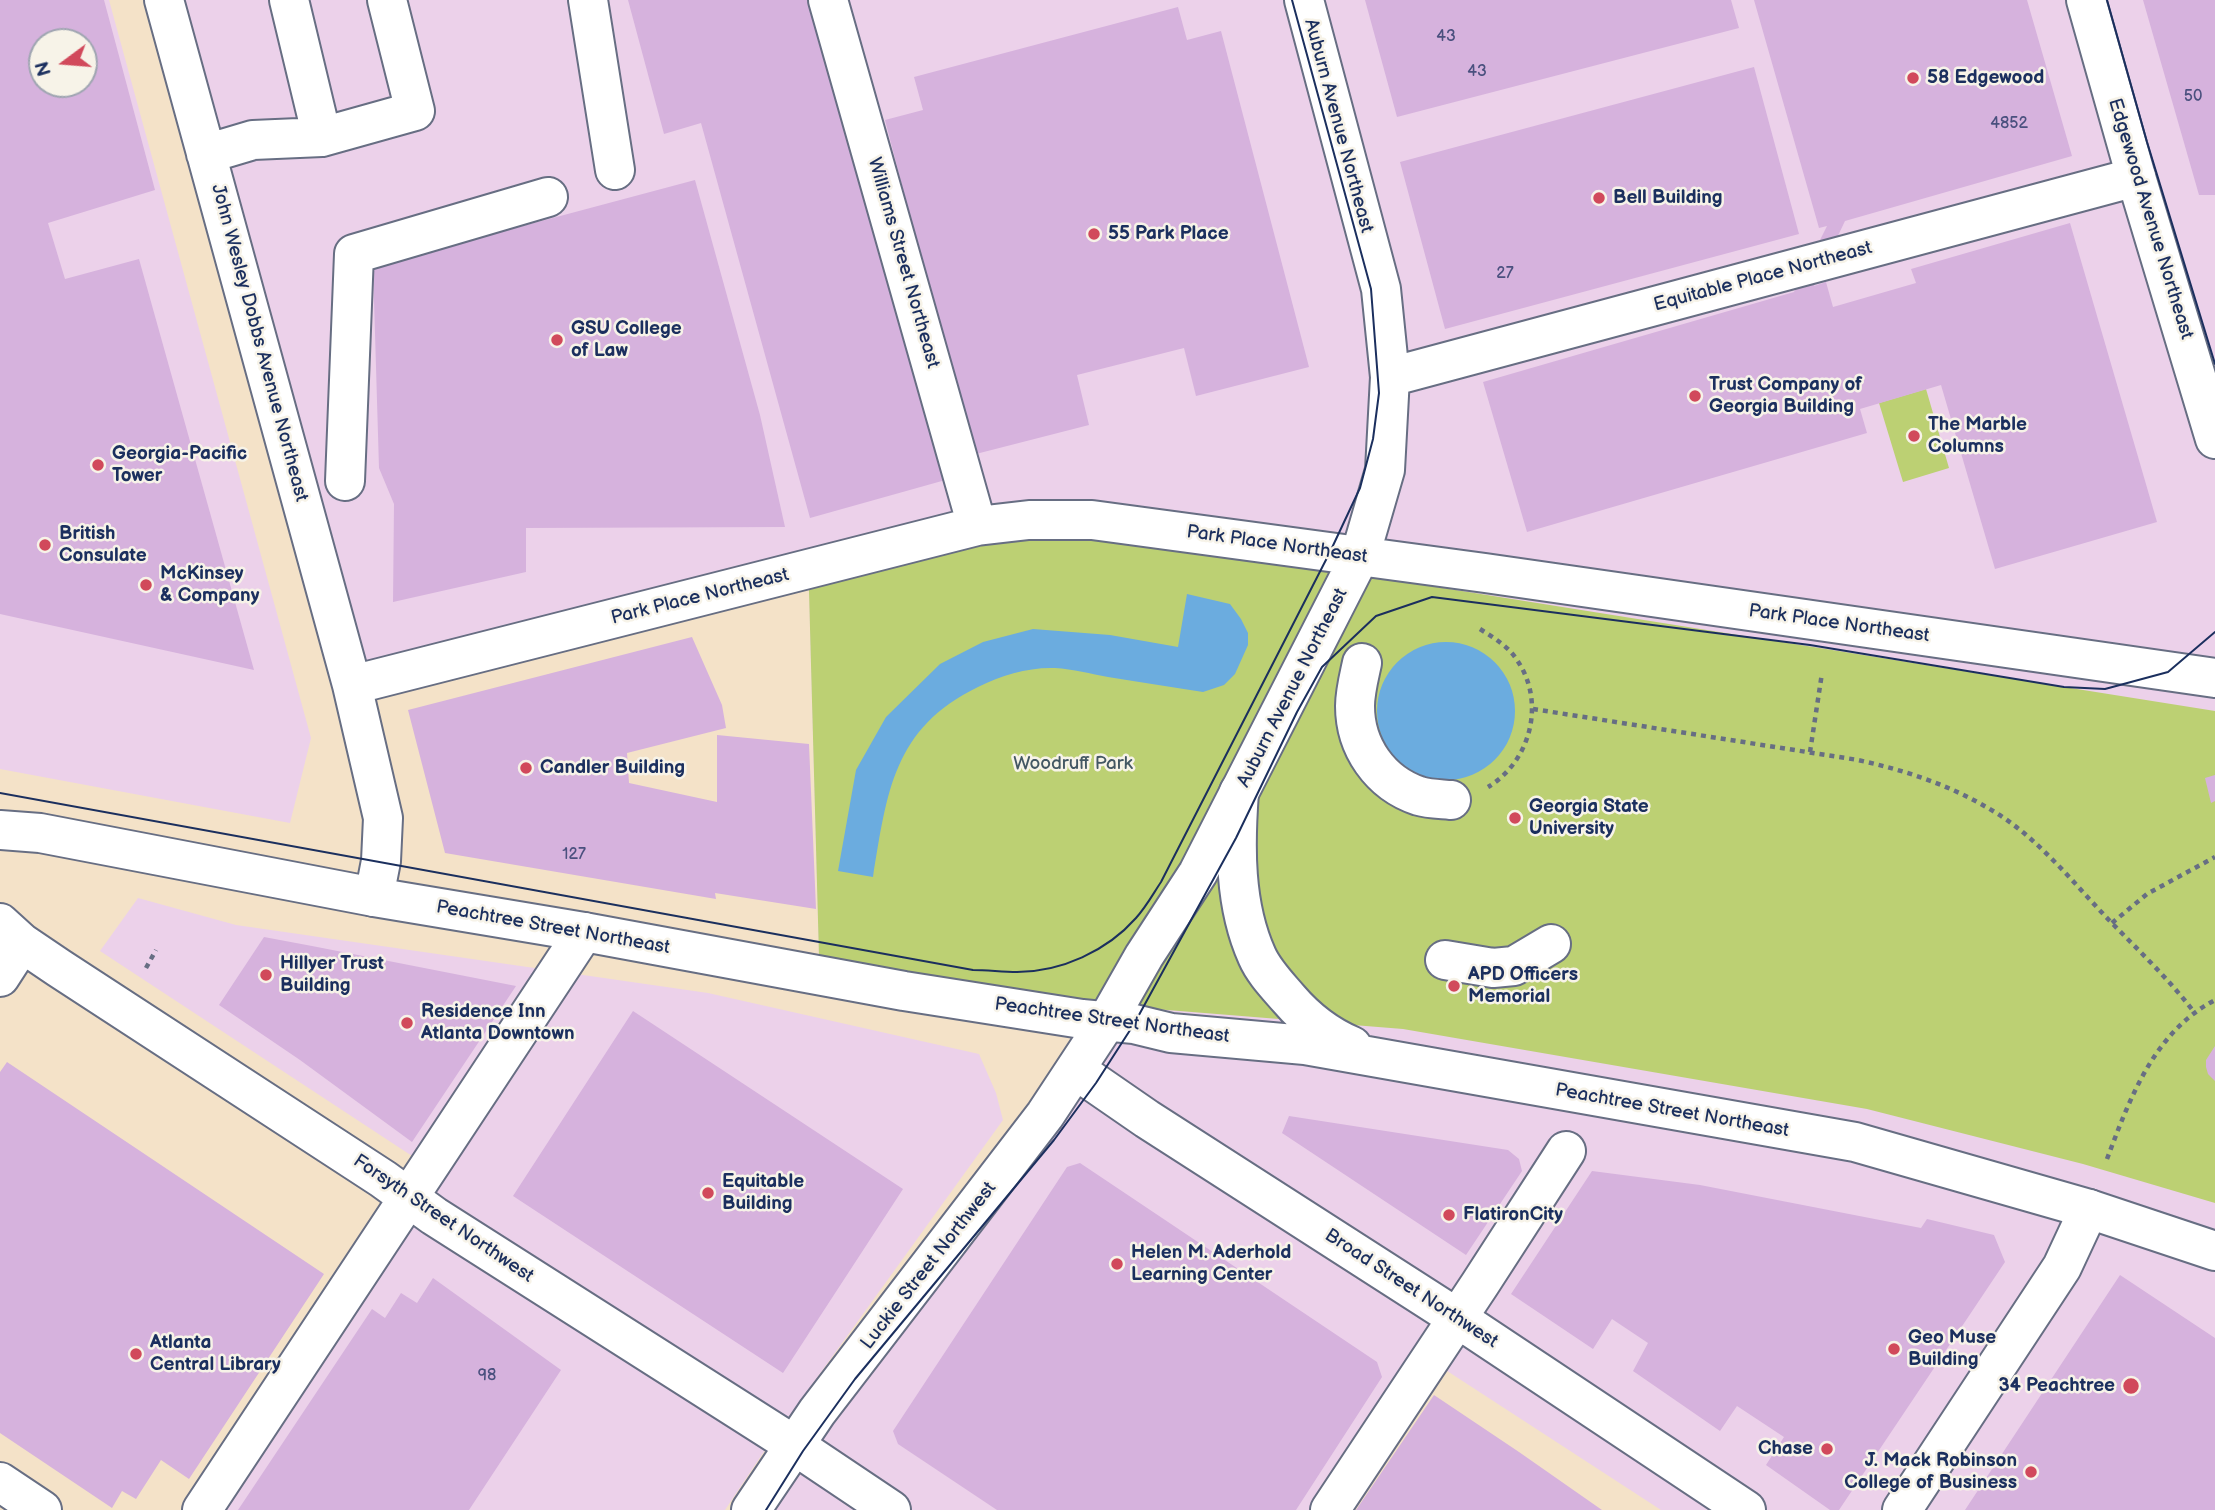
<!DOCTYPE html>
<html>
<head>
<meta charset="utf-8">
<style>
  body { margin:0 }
  #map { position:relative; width:2215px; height:1510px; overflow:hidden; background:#f4e2c8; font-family:"Balsamiq Sans",sans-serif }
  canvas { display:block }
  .north { position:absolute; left:28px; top:28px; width:70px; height:70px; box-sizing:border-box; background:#f7f3e8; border:2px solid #9fa5b1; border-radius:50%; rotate:254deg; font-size:19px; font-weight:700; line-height:28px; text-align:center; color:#1b2f5e }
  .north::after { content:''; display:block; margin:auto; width:24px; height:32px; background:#d1495b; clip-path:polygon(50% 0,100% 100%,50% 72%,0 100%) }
</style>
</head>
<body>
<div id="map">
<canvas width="2215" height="1510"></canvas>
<div class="north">N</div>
</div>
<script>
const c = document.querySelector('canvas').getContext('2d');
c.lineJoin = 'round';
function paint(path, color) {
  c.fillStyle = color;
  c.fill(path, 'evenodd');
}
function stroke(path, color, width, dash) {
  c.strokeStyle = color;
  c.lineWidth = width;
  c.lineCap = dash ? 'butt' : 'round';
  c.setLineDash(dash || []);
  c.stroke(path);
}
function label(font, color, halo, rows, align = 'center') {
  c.font = font + ' "Balsamiq Sans",sans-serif';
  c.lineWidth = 5;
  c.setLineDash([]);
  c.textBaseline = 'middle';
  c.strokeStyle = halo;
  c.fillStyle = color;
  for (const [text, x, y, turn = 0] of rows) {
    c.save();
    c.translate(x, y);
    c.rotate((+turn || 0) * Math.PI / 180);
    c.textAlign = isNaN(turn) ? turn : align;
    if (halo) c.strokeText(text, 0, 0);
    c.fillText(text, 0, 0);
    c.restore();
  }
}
const built = new Path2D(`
  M0,0H109L311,738L290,823L0,769ZM42,42H84V84H42Z
  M163,0H2215V1510H1661L1421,1354L1314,1510H774L1105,1005L819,957L808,555L355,678Z
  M138,898L236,925L708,993L979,1054L996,1093L1003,1120L767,1447L725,1510H221L444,1177L100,951Z`);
const green = new Path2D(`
  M1926,389L1949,468L1903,482L1879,403Z
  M1054,526L2215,711V1203L2083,1164L1867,1109L1403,1029L1105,1005L819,957L808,555Z`);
const water = new Path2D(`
  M1187,594L1230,604L1241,619L1248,633V645L1235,674L1224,685L1203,692C1171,687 1139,682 1108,677C1091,674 1073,669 1055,668C1029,667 1002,675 978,687C893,728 887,793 873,877L838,871L856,770L886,717L940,664L983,642L1033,629L1110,635L1178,647Z
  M1377 711a69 69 0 1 1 138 0a69 69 0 1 1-138 0Z`);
const building = new Path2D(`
  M0,0H104L155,190L48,223L65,279L139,259L254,670L0,614ZM42,42H84V84H42Z
  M628,0H817L949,479L810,518L701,123L664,134Z
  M1365,0H1731L1739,28L1397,117Z
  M1754,0H2027L2072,156L1845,221L1814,286L1826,282L1833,307L1916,283L1911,269L2070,223L2157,522L1995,569L1941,385L1860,409L1867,433L1527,532L1483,382L1794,292L1827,226L1819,228Z
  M2143,0H2215V195H2199Z
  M1178,7L1187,40L1221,31L1309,367L1196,396L1184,348L1077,375L1089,425L972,455L885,120L923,110L914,77Z
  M1754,67L1799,234L1445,329L1400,162Z
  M695,180L760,415L785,527L526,528V572L393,602L394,504L379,468L373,266Z
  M692,637L722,705L726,728L627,753L629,783L717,802V735L809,744L816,909L715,893L716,899L445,853L408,710Z
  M2215,775V801L2211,803L2205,778Z
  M264,937L312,946L516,986L412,1142L300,1060L219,1005Z
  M633,1011L903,1189L783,1373L513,1196Z
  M2215,1046V1081L2208,1074L2206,1067V1060Z
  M7,1062L324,1274L189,1479L161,1460L136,1499L122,1491L112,1508L0,1433V1072Z
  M1289,1116L1508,1150L1519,1159L1522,1171L1466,1255L1282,1133Z
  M1080,1163L1377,1362L1382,1377L1296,1510H997L898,1444L893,1431L1067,1167Z
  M1592,1171L1700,1185L1921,1228L1927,1219L1994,1235L2005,1262L1839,1510H1830L1766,1465L1784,1437L1737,1406L1720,1431L1633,1371L1648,1343L1612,1319L1593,1349L1511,1294Z
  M2120,1275L2215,1338V1510H1965Z
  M433,1278L561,1370L469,1510H238L372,1309L385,1318L401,1293L417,1303Z
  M1434,1395L1519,1452L1602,1510H1356Z`);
const path = new Path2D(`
  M1480,629C1494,638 1508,646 1517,660C1546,702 1531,761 1488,787
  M1533,709L1858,760C1908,771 1953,786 1998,814C2039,840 2073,882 2106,917C2136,948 2168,978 2194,1012
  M1810,752L1822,673
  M2112,923L2147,894L2215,857
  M146,968L156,950
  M2107,1159C2130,1098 2154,1032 2215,1000`);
const minor = new Path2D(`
  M164,0L352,685L383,818L381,861L374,897
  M289,0L322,137
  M588,0L615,170
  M828,0L977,526
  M206,154L253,140L322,137L415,111L387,0
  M1390,377L2136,177
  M345,481L354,254L548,197
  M1362,663C1359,677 1355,692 1355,706C1355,747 1380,783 1419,796C1429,799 1441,799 1451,800
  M352,685L977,526L1029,520H1092L1485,573L2215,678
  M0,923L22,943L59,968L383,1179L434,1216L794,1445L891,1510
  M1445,960L1493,968L1514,966L1551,944
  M0,977L22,943
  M1076,1070L1147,1119L1457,1318L1746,1510
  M0,1482L42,1510
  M202,1510L584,932
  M751,1510L817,1412L1045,1115L1107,1021L1144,956L1198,873L1360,556L1385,470L1390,377L1381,289L1304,0
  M1330,1510L1480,1284L1566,1151
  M1902,1510L2062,1267L2089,1209`);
const major = new Path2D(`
  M2086,0L2136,177L2215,439
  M1239,792C1235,846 1234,905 1257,956C1264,972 1277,985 1289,999C1307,1020 1326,1035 1352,1046
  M0,830L40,833L374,897L584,932L904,991L1082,1019L1134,1024L1171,1033L1305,1045L1855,1142L2089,1209L2215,1251`);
const tram = new Path2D(`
  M2107,0L2147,142L2215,364
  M0,793L973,970C988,970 1002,972 1017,972C1061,972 1107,951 1136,918C1146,907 1153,894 1161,882L1330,552L1360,488L1373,439L1379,393L1371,289L1292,0
  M766,1510L803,1451L855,1379L1054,1140L1096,1083L1134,1024L1236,838L1297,712L1322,667L1376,616L1432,597L1810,645L2064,687L2105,689L2168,672L2215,632`);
const markers = [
  [1913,78,7,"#d1495b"],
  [1599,198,7,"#d1495b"],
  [1094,234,7,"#d1495b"],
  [557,340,7,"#d1495b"],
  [1695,396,7,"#d1495b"],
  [1914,436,7,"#d1495b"],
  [98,465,7,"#d1495b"],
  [45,545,7,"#d1495b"],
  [146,585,7,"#d1495b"],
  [526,768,7,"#d1495b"],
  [1515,818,7,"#d1495b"],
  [266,975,7,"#d1495b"],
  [1454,986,7,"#d1495b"],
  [407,1023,7,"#d1495b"],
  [708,1193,7,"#d1495b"],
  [1449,1215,7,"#d1495b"],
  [1117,1264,7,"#d1495b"],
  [1894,1349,7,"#d1495b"],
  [136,1354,7,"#d1495b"],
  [2131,1386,9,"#d1495b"],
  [1827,1449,7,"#d1495b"],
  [2031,1472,7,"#d1495b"]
];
const numberNames = [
  ["43",1446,37],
  ["43",1477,72],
  ["50",2193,97],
  ["4852",2009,124],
  ["27",1505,274],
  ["127",574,855],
  ["98",487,1376]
];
const poiNames = [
  ["58 Edgewood",1927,78],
  ["Bell Building",1613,198],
  ["55 Park Place",1108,234],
  ["GSU College",571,329],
  ["of Law",571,351],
  ["Trust Company of",1709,385],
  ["Georgia Building",1709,407],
  ["The Marble",1928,425],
  ["Columns",1928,447],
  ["Georgia-Pacific",112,454],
  ["Tower",112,476],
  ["British",59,534],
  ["Consulate",59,556],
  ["McKinsey",160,574],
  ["& Company",160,596],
  ["Candler Building",540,768],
  ["Georgia State",1529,807],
  ["University",1529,829],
  ["Hillyer Trust",280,964],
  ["Building",280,986],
  ["APD Officers",1468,975],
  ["Memorial",1468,997],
  ["Residence Inn",421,1012],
  ["Atlanta Downtown",421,1034],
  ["Equitable",722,1182],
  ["Building",722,1204],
  ["FlatironCity",1463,1215],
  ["Helen M. Aderhold",1131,1253],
  ["Learning Center",1131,1275],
  ["Geo Muse",1908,1338],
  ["Building",1908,1360],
  ["Atlanta",150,1343],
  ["Central Library",150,1365],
  ["34 Peachtree",2115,1386,"right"],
  ["Chase",1813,1449,"right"],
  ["J. Mack Robinson",2017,1461,"right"],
  ["College of Business",2017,1483,"right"]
];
const streetNames = [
  ["Auburn Avenue Northeast",1338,126,75],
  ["Edgewood Avenue Northeast",2150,219,73],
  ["Williams Street Northeast",903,263,74],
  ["Equitable Place Northeast",1763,277,-15],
  ["John Wesley Dobbs Avenue Northeast",259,343,75],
  ["Park Place Northeast",1277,545,8],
  ["Park Place Northeast",700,597,-14],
  ["Park Place Northeast",1839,624,8],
  ["Auburn Avenue Northeast",1293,688,-63],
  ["Peachtree Street Northeast",553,928,10],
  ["Peachtree Street Northeast",1112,1021,8],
  ["Peachtree Street Northeast",1672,1111,10],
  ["Forsyth Street Northwest",443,1219,34],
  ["Luckie Street Northwest",929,1266,-52],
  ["Broad Street Northwest",1411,1289,33]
];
const parkNames = [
  ["Woodruff Park",1073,764]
];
paint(built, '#ecd1ea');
paint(green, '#bcd073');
paint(water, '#6bacdf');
paint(building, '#d6b2dd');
stroke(minor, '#676e83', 42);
stroke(major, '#676e83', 42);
stroke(path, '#676e83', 4.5, [5, 5]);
stroke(minor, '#fff', 38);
stroke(major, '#fff', 38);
stroke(tram, '#1b2f5e', 2);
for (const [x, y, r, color] of markers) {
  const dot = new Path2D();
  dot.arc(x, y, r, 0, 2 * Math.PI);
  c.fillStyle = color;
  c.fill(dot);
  stroke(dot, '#f7f3e8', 2.5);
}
label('16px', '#4a507e', null, numberNames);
label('bold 19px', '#1b2f5e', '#f7f3e8', poiNames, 'left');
label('19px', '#1b2f5e', '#f7f3e8', streetNames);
label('19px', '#435763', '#f7f3e8', parkNames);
</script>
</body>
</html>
